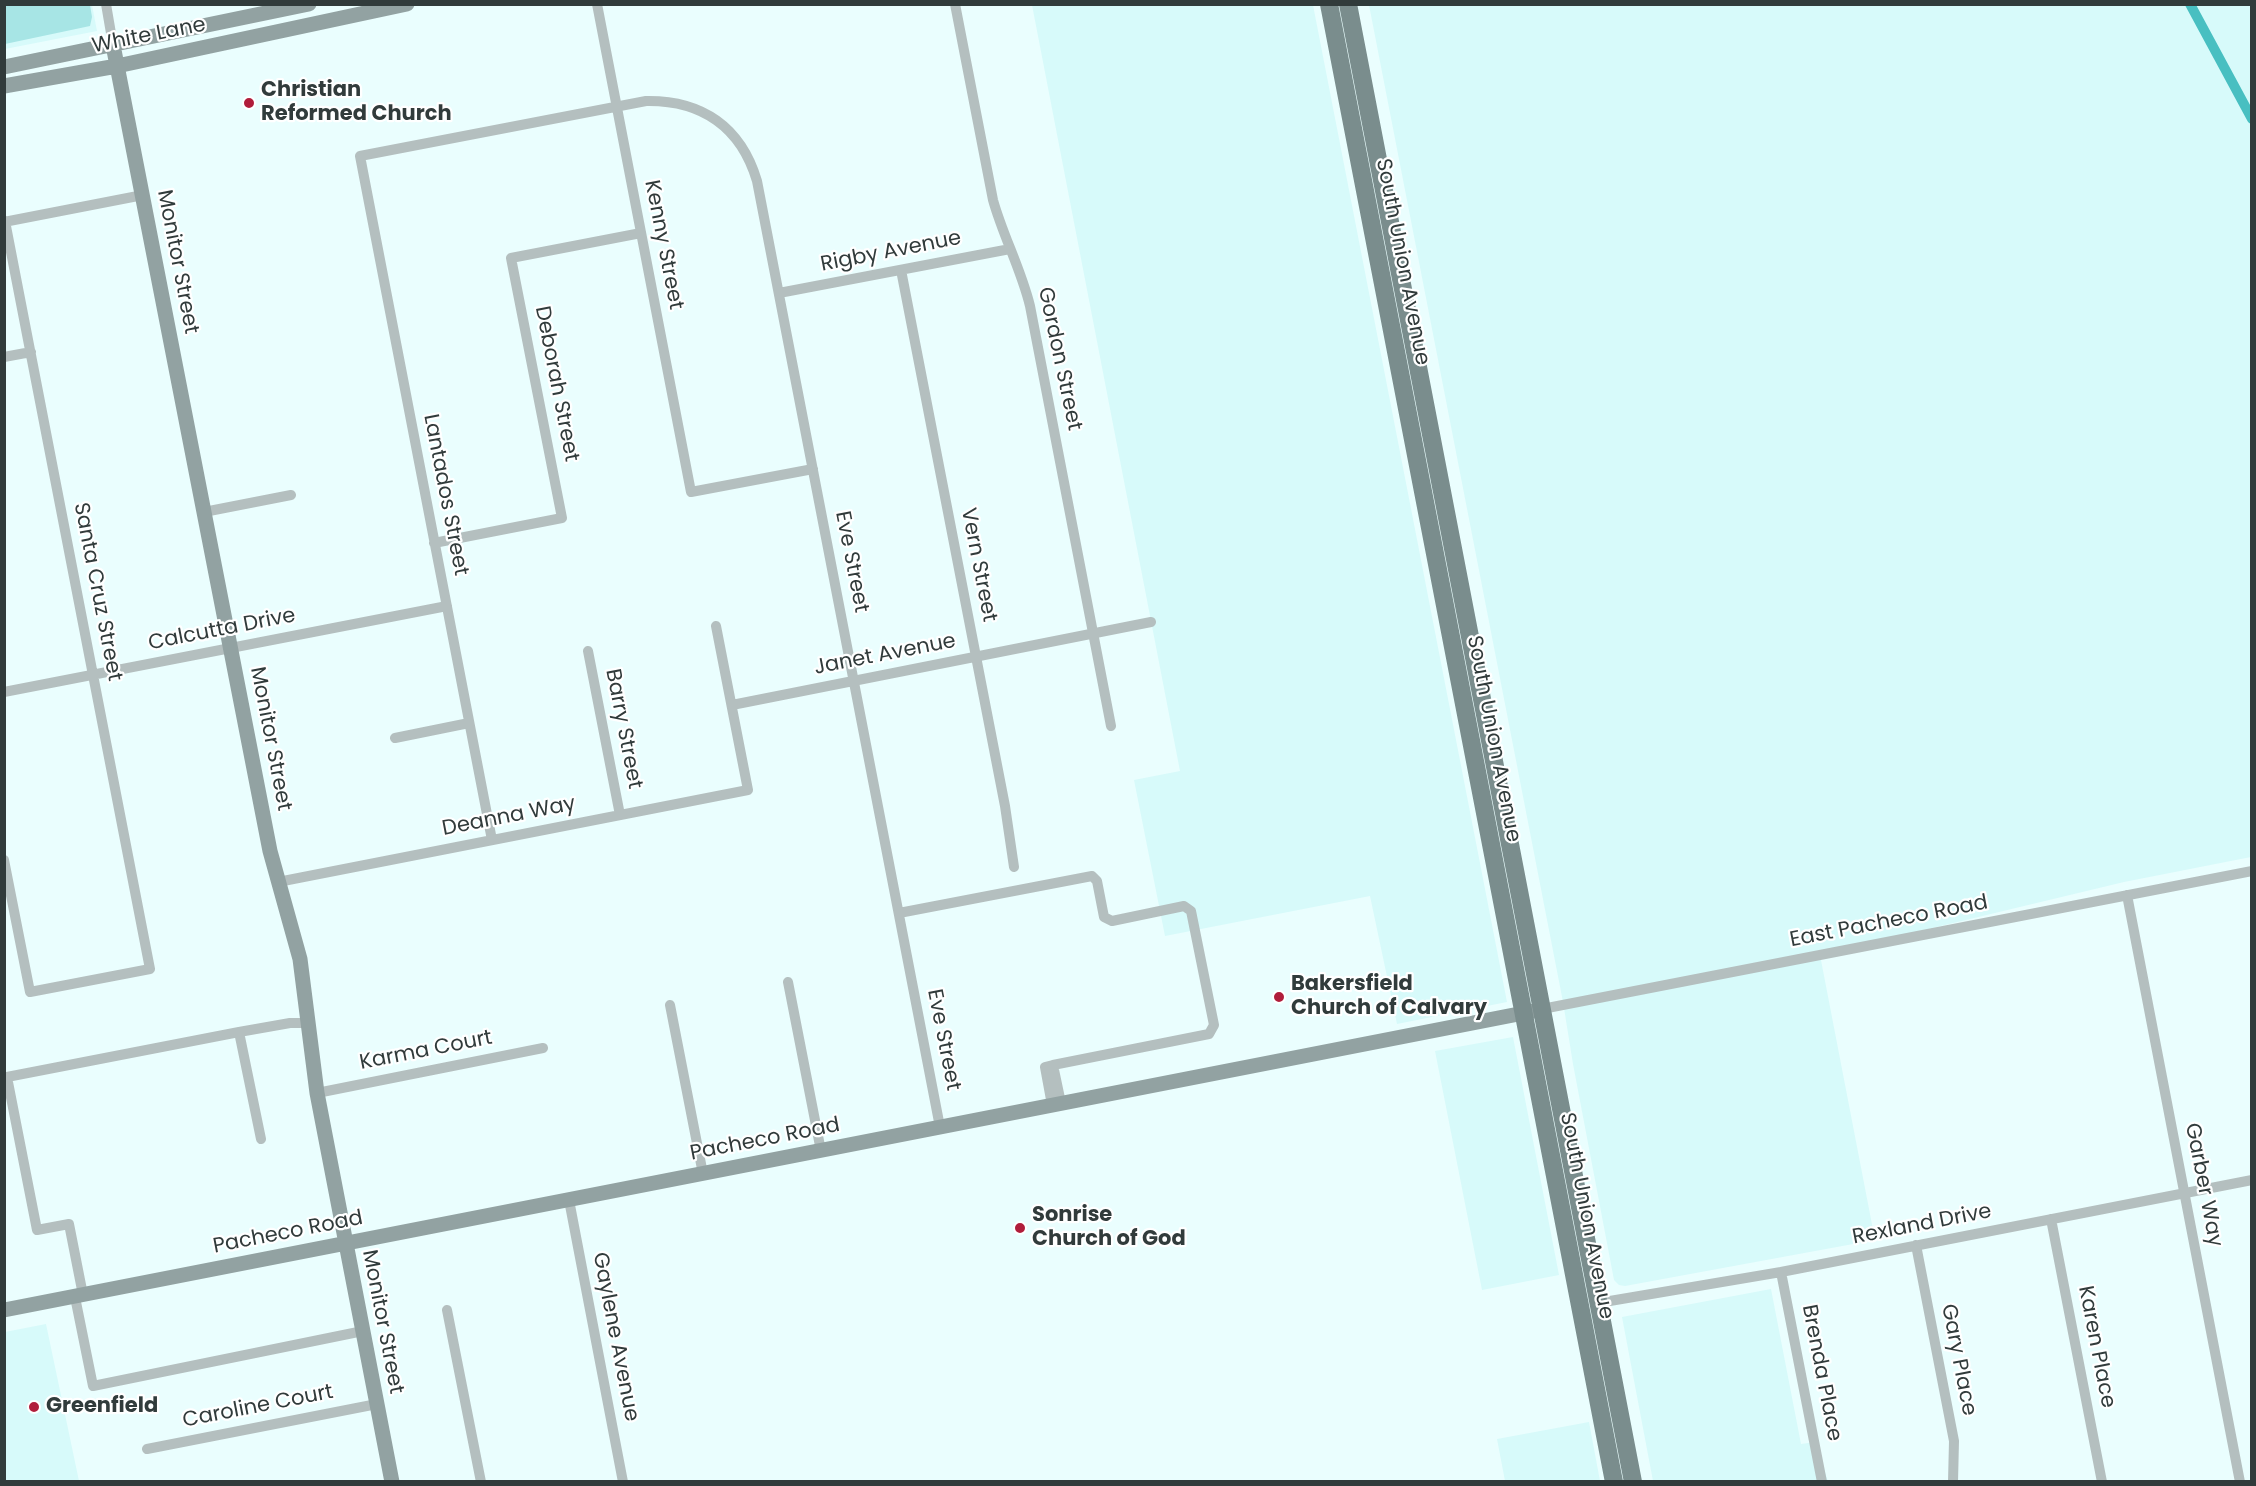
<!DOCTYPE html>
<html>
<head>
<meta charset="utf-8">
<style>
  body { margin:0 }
  #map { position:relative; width:2256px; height:1486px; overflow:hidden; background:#eafefe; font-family:Poppins,sans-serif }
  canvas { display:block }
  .frame { position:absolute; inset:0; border:6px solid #313b3b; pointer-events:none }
</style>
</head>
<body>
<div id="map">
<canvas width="2256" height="1486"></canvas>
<div class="frame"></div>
</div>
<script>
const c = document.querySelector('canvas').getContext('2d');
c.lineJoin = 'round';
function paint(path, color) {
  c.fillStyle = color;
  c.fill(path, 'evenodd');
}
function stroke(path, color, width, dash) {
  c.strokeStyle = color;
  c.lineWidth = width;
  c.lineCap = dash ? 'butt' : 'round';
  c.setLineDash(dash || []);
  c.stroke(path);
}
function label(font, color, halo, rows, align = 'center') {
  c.font = font + ' Poppins,sans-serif';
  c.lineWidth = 4.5;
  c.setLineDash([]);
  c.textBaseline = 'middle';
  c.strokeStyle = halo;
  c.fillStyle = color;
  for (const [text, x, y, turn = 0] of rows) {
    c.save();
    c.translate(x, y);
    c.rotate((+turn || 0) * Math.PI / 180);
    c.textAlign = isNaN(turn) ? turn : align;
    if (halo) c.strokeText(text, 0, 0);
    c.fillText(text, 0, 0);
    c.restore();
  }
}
const built = new Path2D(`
  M5,5H92L97,31L5,49Z
  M1032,5H1313L1507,1002L1397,1024L1370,896L1165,936L1134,780L1180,771Z
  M1369,5H2251V857L2124,882L1820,955L1875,1240L1625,1286L1619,1285L1614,1280L1573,1064L1563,1002Z
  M1513,1037L1559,1275L1482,1290L1435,1051Z
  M1771,1289L1801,1444L1815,1442L1828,1481H1653L1622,1317Z
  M46,1324L79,1481H5V1332Z
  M1589,1422L1600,1481H1505L1497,1439Z`);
const green = new Path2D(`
  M5,4L90,5L92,17L90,26L5,44Z`);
const canal = new Path2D(`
  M2190,4L2252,119`);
const street = new Path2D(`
  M106,4L113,45
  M597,4L691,492L813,469
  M955,4L993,200C1003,236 1021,269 1030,306L1111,726
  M4,222L143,195
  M901,270L1005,806L1014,867
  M779,293L1010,249
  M4,357L31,352
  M204,512L291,495
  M434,543L562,518L511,258L641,233
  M588,651L620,815
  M4,692L447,606
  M732,705L1151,622
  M395,738L469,723
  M492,840L360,156L646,101C702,100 741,127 757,181L940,1127
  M4,860L30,992L150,969L5,221
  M278,882L748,790L716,626
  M2127,895L2240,1482
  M899,913L1092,876L1097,881L1104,917L1112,921L1184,906L1191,911L1214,1025L1209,1034L1053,1065
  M788,982L821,1151
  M670,1005L703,1174
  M1537,1010L2252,871
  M239,1032L290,1023H309
  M317,1093L543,1048
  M1052,1105L1045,1067L1053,1065L1061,1103
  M569,1200L623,1482
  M2051,1219L2102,1482
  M1916,1245L1954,1441L1953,1482
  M1781,1272L1822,1482
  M83,1295L69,1224L37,1230L7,1077L239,1032L261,1139
  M75,1297L93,1386L363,1331
  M1598,1303L1781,1272L2252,1180
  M447,1310L481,1482
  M147,1449L377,1404`);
const secondary = new Path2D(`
  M113,45L270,851L300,959L317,1093L392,1482
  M4,67L309,4
  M4,86L117,66L407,4
  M4,1310L1534,1011`);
const primary = new Path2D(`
  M1329,4L1614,1482
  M1348,4L1633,1482`);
const markers = [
  [249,103,6,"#b01d3b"],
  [1279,997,6,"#b01d3b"],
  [1020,1228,6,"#b01d3b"],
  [34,1407,6,"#b01d3b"]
];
const streetNames = [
  ["White Lane",149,36,-11],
  ["Kenny Street",663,245,79],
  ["Rigby Avenue",891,252,-11],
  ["Monitor Street",177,262,79],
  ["South Union Avenue",1402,262,79],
  ["Gordon Street",1059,359,78],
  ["Deborah Street",556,384,79],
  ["Lantados Street",445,495,79],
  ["Eve Street",851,562,79],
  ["Vern Street",978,565,79],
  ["Santa Cruz Street",97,592,79],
  ["Calcutta Drive",222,630,-11],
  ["Janet Avenue",885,655,-11],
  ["Barry Street",623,729,79],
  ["Monitor Street",270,739,79],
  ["South Union Avenue",1493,739,79],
  ["Deanna Way",509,817,-11],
  ["East Pacheco Road",1889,922,-11],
  ["Eve Street",943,1040,79],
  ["Karma Court",426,1051,-11],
  ["Pacheco Road",765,1140,-11],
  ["Garber Way",2203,1185,79],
  ["South Union Avenue",1586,1216,79],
  ["Rexland Drive",1922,1225,-11],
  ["Pacheco Road",288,1233,-11],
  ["Monitor Street",382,1322,79],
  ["Gaylene Avenue",615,1337,79],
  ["Karen Place",2096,1347,79],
  ["Gary Place",1958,1360,79],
  ["Brenda Place",1821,1373,79],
  ["Caroline Court",258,1407,-11]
];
const poiNames = [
  ["Christian",261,91],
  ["Reformed Church",261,115],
  ["Bakersfield",1291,985],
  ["Church of Calvary",1291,1009],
  ["Sonrise",1032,1216],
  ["Church of God",1032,1240],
  ["Greenfield",46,1407]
];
paint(built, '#d7fafa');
paint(green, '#a7e5e5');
stroke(canal, '#48bfc1', 10);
stroke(street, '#b4bfbf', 10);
stroke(secondary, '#92a2a2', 15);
stroke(primary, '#7a8d8d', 18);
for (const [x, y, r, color] of markers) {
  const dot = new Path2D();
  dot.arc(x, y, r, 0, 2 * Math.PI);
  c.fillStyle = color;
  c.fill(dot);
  stroke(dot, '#fff', 2);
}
label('21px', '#313b3b', '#fff', streetNames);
label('bold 21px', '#313b3b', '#fff', poiNames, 'left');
</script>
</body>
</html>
